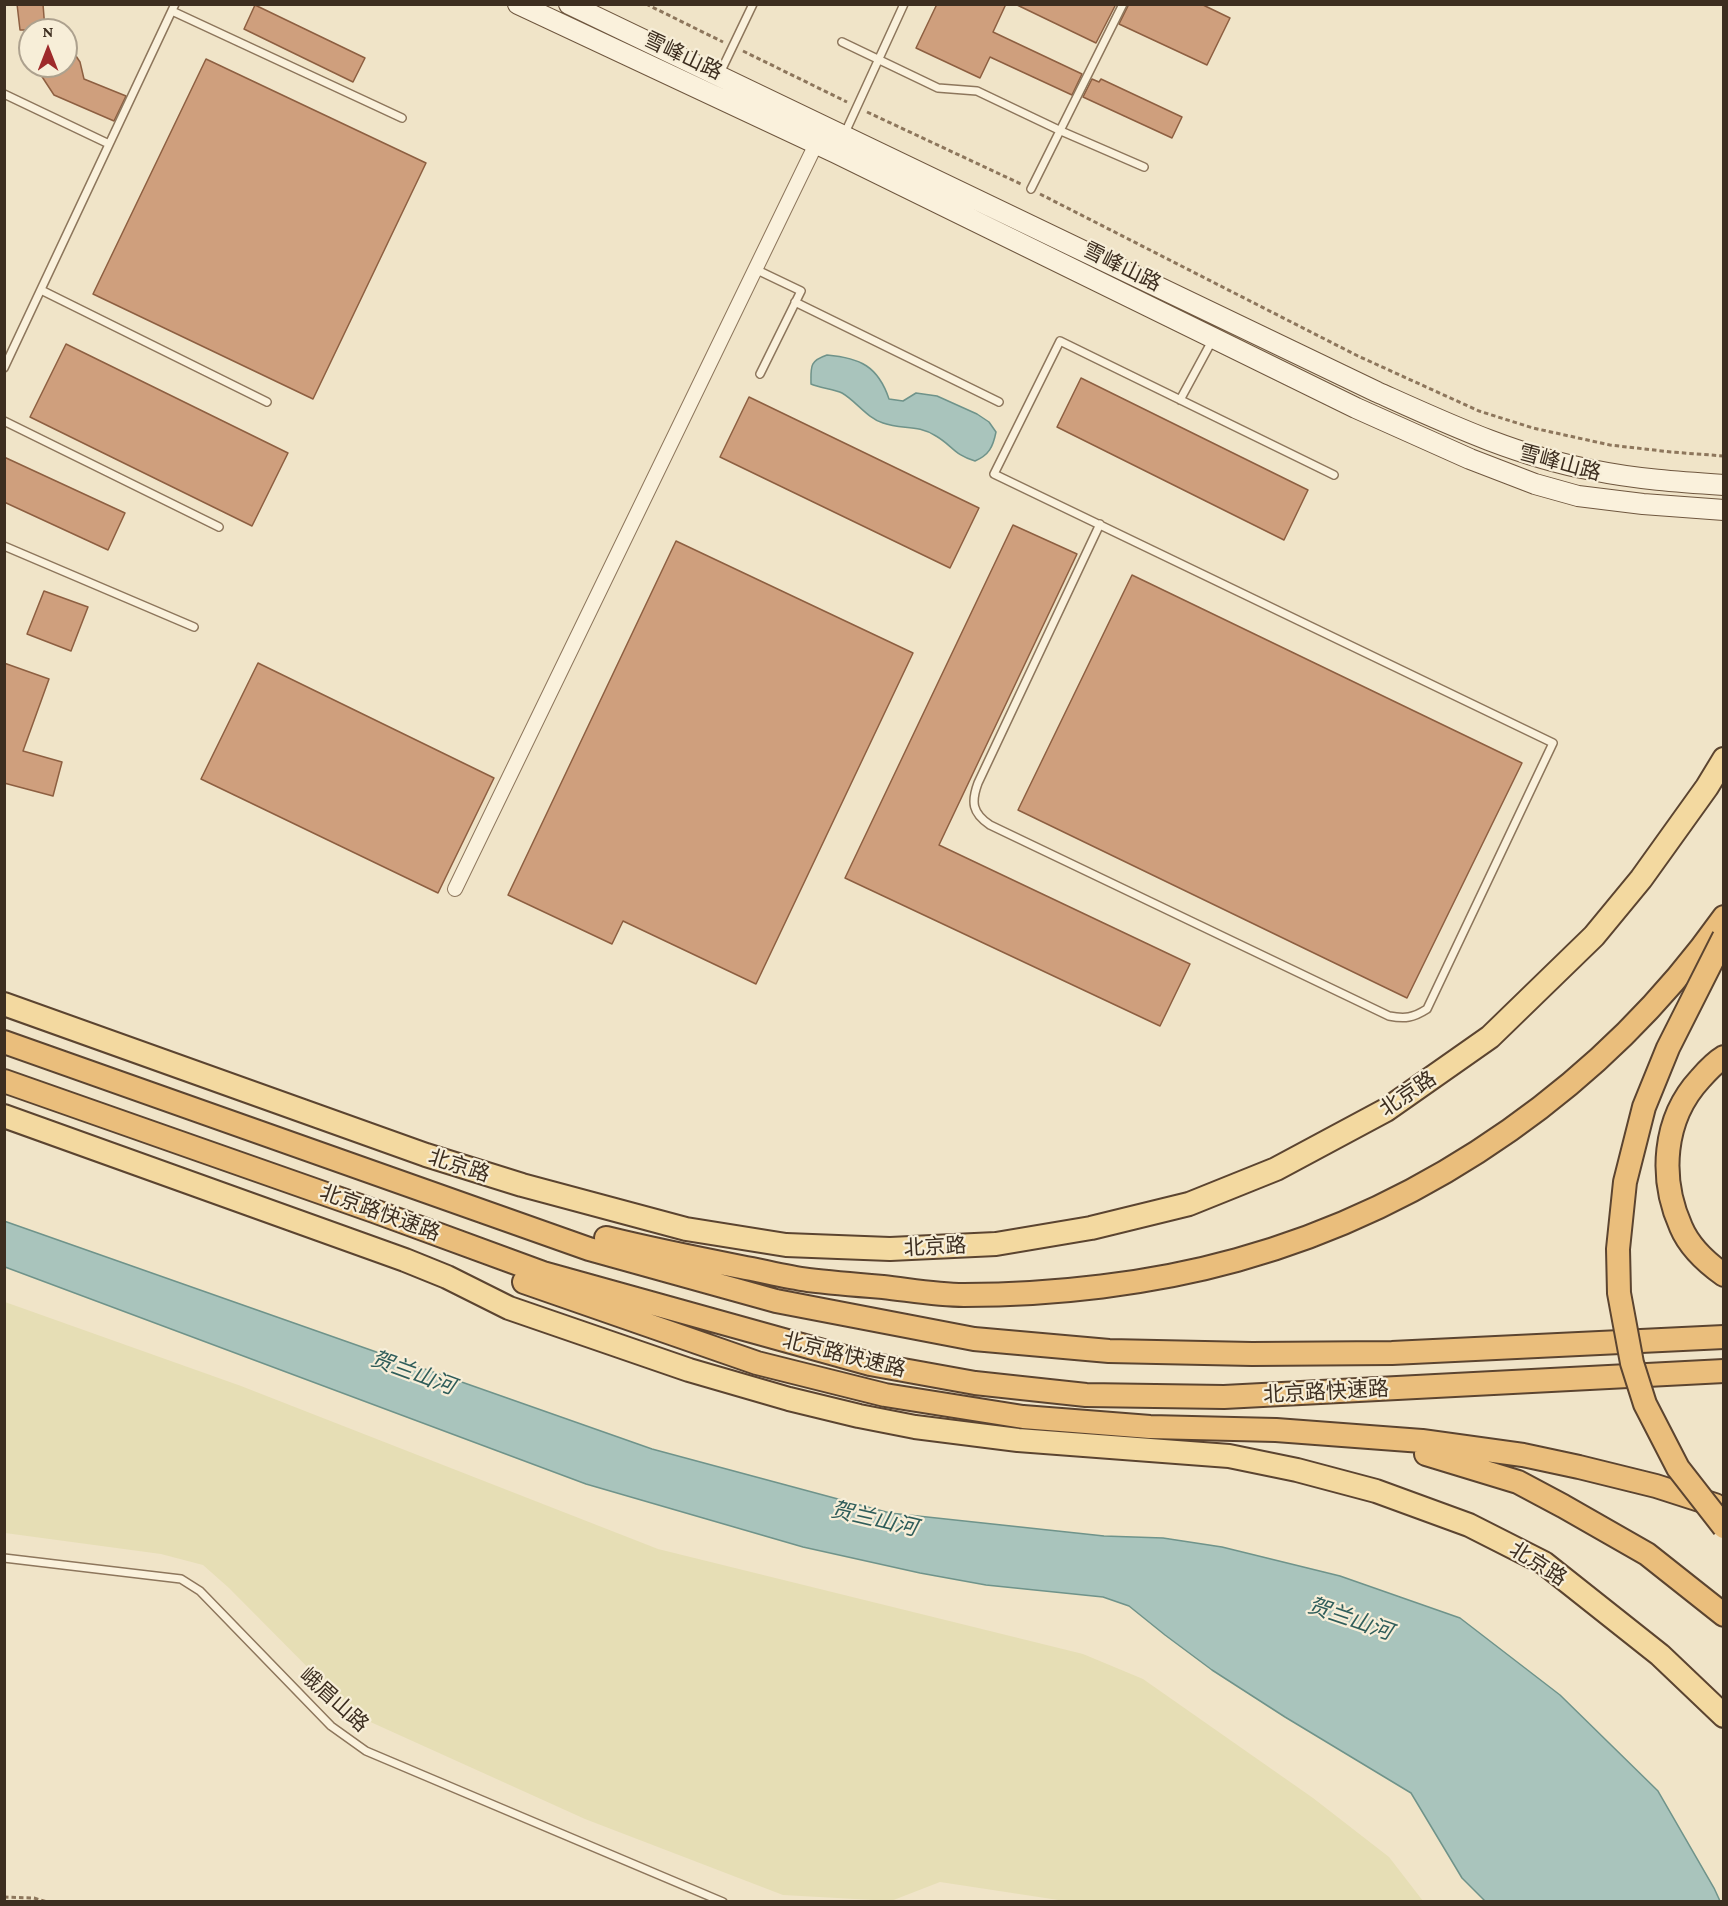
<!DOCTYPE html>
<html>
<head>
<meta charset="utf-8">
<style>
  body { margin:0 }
  #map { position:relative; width:1728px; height:1906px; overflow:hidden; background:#f0e4c8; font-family:"Crimson Pro",serif }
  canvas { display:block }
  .frame { position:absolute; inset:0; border:6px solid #3d2e20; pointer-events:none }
  .north { position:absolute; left:18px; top:18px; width:60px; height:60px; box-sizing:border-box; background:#f7eed8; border:2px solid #ada18e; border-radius:50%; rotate:0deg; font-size:16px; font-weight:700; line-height:24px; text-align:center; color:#3d2e20 }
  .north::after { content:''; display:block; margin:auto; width:21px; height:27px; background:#9e2a2b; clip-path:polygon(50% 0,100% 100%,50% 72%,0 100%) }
</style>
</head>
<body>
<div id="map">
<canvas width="1728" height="1906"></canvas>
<div class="frame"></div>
<div class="north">N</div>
</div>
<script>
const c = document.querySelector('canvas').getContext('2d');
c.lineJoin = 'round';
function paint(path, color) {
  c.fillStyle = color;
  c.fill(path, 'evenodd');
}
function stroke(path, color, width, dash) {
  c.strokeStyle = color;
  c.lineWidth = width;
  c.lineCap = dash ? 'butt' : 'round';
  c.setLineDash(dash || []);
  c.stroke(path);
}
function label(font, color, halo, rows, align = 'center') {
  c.font = font + ' "Crimson Pro","Noto Sans SC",serif';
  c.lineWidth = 4.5;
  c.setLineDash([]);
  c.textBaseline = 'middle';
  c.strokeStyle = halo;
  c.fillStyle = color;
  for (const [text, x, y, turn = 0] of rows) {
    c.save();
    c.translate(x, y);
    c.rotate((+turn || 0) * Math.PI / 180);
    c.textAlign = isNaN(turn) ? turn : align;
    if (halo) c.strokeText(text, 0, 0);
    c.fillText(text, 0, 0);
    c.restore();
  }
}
const farmland = new Path2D(`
  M5,1302L241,1386L658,1549L1083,1654L1143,1679L1313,1798L1389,1857L1423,1901H1065L940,1882L891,1901L783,1895L585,1819L355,1715L229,1588L203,1565L161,1554L5,1533Z`);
const water = new Path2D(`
  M827,355C860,358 878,366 889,399L903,401L916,393L937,396L977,414L989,422L996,432C993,447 989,455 975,461C954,455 953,446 936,436C917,424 902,430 883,423C867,418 856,401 842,393C835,389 819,388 811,384C811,367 809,361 827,355Z
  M4,1221L652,1449L890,1513L1104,1536L1163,1538L1222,1547L1340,1576L1460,1618L1560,1695L1658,1791L1714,1888L1720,1901H1485L1462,1878L1411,1793L1285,1717L1212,1670L1165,1635L1129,1606L1103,1597L986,1585L920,1573L803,1547L586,1484L5,1267Z`);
const building = new Path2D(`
  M17,4H43L45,30H20Z
  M937,4H1006L993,32L1082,74L1072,95L990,57L980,78L916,48Z
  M1015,4H1116L1096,43Z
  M1129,4H1201L1230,18L1207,65L1119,24Z
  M255,5L365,58L353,82L244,29Z
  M66,41L80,62L84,79L126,96L114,121L54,95L35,66H66Z
  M206,59L426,163L313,399L93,294Z
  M1092,79L1099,82L1101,79L1182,117L1172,138L1083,97Z
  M66,344L288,453L252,526L30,417Z
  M1081,378L1308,490L1284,540L1057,427Z
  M749,397L979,508L950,568L720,457Z
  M4,457L125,513L108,550L4,502Z
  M1013,525L1077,554L939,845L1190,964L1160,1026L845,878Z
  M676,541L913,653L756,984L623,921L612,944L508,895Z
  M1132,575L1522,763L1407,998L1018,810Z
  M44,591L88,607L71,651L27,634Z
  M4,663L49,679L23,751L62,762L53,796L4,783Z
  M258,663L494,778L438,893L201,779Z`);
const path = new Path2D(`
  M646,4L723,42
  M743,51L847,102
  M867,112L1021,184
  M1040,194L1358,356L1479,411L1533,428L1610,445L1671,452L1724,456
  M4,1897L34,1898L47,1902`);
const service = new Path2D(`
  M172,11L402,118
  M842,42L938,88L977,91L1061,131L1144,167
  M720,73L753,4
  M4,94L109,144
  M844,135L904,4
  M1031,189L1123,4
  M755,269L801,291L760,374
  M41,290L267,402
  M795,302L999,402
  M4,368L175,4
  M1180,400L1213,339
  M4,421L219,527
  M1100,524L978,783C971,802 972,813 990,825L1389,1016C1405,1019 1413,1018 1427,1009L1553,743L994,474L1060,341L1334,475
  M4,546L194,627
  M4,1558L181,1579L200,1591L331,1726L366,1751L723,1902`);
const minor = new Path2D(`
  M455,889L816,144`);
const secondary = new Path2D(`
  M518,4L836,153L1356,408L1470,459L1535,484L1578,496L1643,504L1724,510
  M569,4L1377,392C1446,423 1516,456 1592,470C1635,479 1679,482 1724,485`);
const primary = new Path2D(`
  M4,1004L426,1155L522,1185L686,1229L786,1245L890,1249L996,1244L1091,1228L1189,1204L1276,1169L1386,1110L1490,1037L1594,936L1641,879L1707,787L1724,759
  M4,1116L405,1260L447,1277L509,1308L689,1370L789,1399L859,1416L915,1427L1018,1440L1229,1456L1297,1470L1376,1491L1469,1525L1544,1563L1660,1655L1724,1716`);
const trunk = new Path2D(`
  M4,1042L589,1249L776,1301L974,1339L1109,1351L1252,1354L1392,1353L1724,1337
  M1724,1057C1714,1063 1707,1071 1700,1079C1663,1119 1659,1178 1681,1227C1689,1246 1707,1263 1724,1275
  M4,1081L374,1211L543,1273L870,1364L975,1383L1086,1395L1224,1397L1724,1371
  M606,1238C651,1249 695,1258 741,1267C763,1271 786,1277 808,1280C833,1283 858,1285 883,1287C910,1290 937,1295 964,1295C1053,1295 1151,1284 1237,1260C1432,1206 1607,1082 1724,917
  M524,1282L757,1363L885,1395L1023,1417L1150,1427L1276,1430L1422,1441L1523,1455L1579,1467L1656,1486L1715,1505
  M1426,1454L1518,1482L1563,1506L1647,1554L1724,1615`);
const trunkBridge = new Path2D(`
  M1724,937L1668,1048L1644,1107L1625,1182L1618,1249L1619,1293L1632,1363L1645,1404L1678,1468L1724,1527`);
const streetNames = [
  ["雪峰山路",683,56,25],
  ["雪峰山路",1122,267,26],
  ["雪峰山路",1560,463,15],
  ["北京路",1408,1094,-34],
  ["北京路",459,1166,18],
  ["北京路快速路",380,1213,20],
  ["北京路",935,1247,-3],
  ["北京路快速路",844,1355,14],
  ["北京路快速路",1326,1392,-3],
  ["北京路",1538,1564,32],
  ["峨眉山路",334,1700,42]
];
const waterNames = [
  ["贺兰山河",413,1373,20],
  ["贺兰山河",874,1519,13],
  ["贺兰山河",1350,1619,19]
];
paint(farmland, '#e6deb5');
paint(water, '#a9c4bc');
stroke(water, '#6f938a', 1.5);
paint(building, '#cf9f7d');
stroke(building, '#8d5f41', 1.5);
stroke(service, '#8d765c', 10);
stroke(minor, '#8d765c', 16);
stroke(secondary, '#6f573f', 22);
stroke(primary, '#5b4430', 26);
stroke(trunk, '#5b4430', 26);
stroke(path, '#8d765c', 3, [4.5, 3]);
stroke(service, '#faf1dc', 7);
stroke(minor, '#faf1dc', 14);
stroke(secondary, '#faf1dc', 20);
stroke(primary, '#f3d9a0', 22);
stroke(trunk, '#eabe7c', 22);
stroke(trunkBridge, '#5b4430', 26, []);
stroke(trunkBridge, '#eabe7c', 22);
label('21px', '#3d2e20', '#f7eed8', streetNames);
label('italic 22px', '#2f5d5a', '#f7eed8', waterNames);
</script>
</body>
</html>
